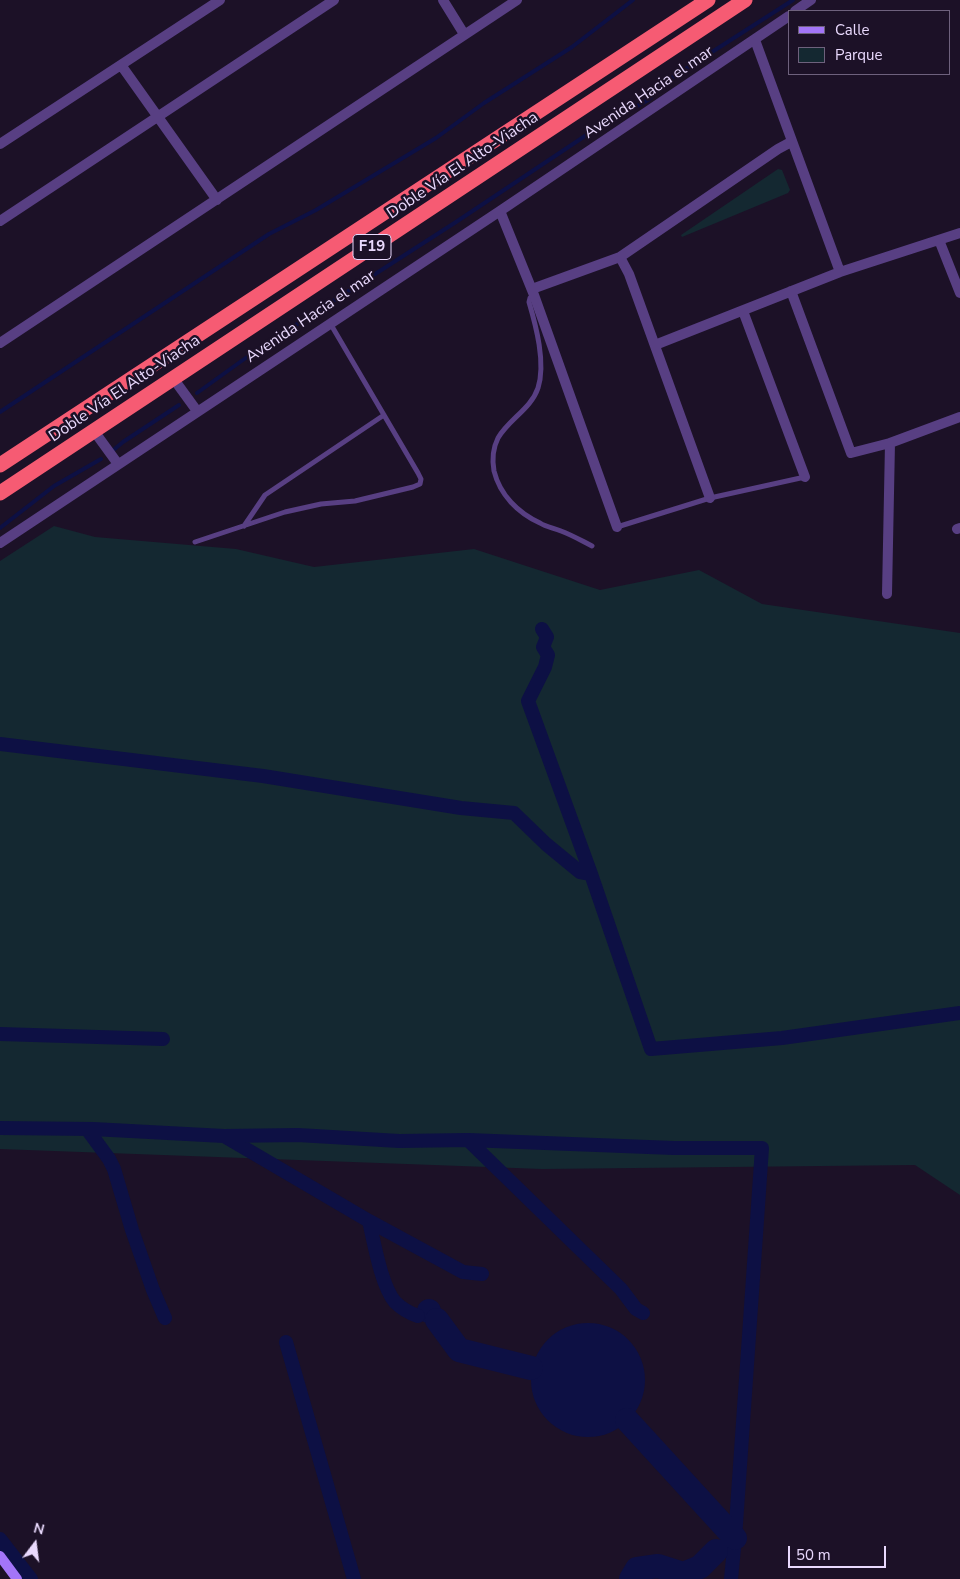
<!DOCTYPE html>
<html>
<head>
<meta charset="utf-8">
<style>
  body { margin:0 }
  #map { position:relative; width:960px; height:1579px; overflow:hidden; background:#1c1127; font-family:"Nunito Sans",sans-serif }
  canvas { display:block }
  .legend { position:absolute; left:788px; top:10px; width:162px; height:65px; box-sizing:border-box; background:#1c1127; border:1px solid #6e617d; margin:0; padding:6px 9px; list-style:none; font-size:15px; color:#e9d9fd }
  .legend li { display:flex; align-items:center; gap:10px; height:25px }
  .legend b { width:25px; border:1px solid #6e617d }
  .north { position:absolute; left:10px; top:1519px; width:50px; height:50px; -webkit-text-stroke:4px #1c1127; paint-order:stroke; rotate:15deg; font-size:14px; font-weight:700; line-height:20px; text-align:center; color:#e9d9fd }
  .north::after { content:''; display:block; margin:auto; width:18px; height:22px; background:#e9d9fd; clip-path:polygon(50% 0,100% 100%,50% 72%,0 100%) }
  .scale { position:absolute; left:788px; top:1546px; width:98px; height:22px; box-sizing:border-box; border:2px solid #e9d9fd; border-top:0; padding-left:6px; font-size:15px; line-height:18px; white-space:nowrap; color:#e9d9fd; -webkit-text-stroke:4px #1c1127; paint-order:stroke }
</style>
</head>
<body>
<div id="map">
<canvas width="960" height="1579"></canvas>
<ul class="legend">
<li><b style="height:6px;background:#a375f8"></b>Calle</li>
<li><b style="height:14px;background:#142831"></b>Parque</li>
</ul>
<div class="north">N</div>
<div class="scale">50 m</div>
</div>
<script>
const c = document.querySelector('canvas').getContext('2d');
c.lineJoin = 'round';
function paint(path, color) {
  c.fillStyle = color;
  c.fill(path, 'evenodd');
}
function stroke(path, color, width, dash) {
  c.strokeStyle = color;
  c.lineWidth = width;
  c.lineCap = dash ? 'butt' : 'round';
  c.setLineDash(dash || []);
  c.stroke(path);
}
function label(font, color, halo, rows, align = 'center') {
  c.font = font + ' "Nunito Sans",sans-serif';
  c.lineWidth = 5;
  c.setLineDash([]);
  c.textBaseline = 'middle';
  c.strokeStyle = halo;
  c.fillStyle = color;
  for (const [text, x, y, turn = 0] of rows) {
    c.save();
    c.translate(x, y);
    c.rotate((+turn || 0) * Math.PI / 180);
    c.textAlign = isNaN(turn) ? turn : align;
    if (halo) c.strokeText(text, 0, 0);
    c.fillText(text, 0, 0);
    c.restore();
  }
}
const green = new Path2D(`
  M778,169L782,170L790,190L788,193L682,237L681,235Z
  M54,526L95,537L236,549L314,567L474,549L600,590L699,570L762,604L960,633V1195L915,1165L542,1169L0,1149V561Z`);
const water = new Path2D(`
  M417 1311a12 12 0 1 1 24 0a12 12 0 1 1-24 0Z
  M531 1380a57 57 0 1 1 114 0a57 57 0 1 1-114 0Z`);
const stream = new Path2D(`
  M197,393L254,352L456,222L597,128L648,100L673,77L793,0
  M0,412L269,234L316,210L436,138L484,103L572,47L633,0
  M111,452L123,442L179,405
  M0,528L54,486L101,459`);
const canal = new Path2D(`
  M542,629L547,637L543,647L548,655L545,667L528,701L591,874L651,1049L782,1038L960,1013
  M0,744L263,776L461,808L514,813L546,844L580,872L591,874
  M0,1034L163,1039
  M0,1128L93,1129L224,1136L369,1221C374,1242 381,1285 395,1302C401,1308 409,1313 418,1316
  M87,1129L109,1159L114,1169L132,1230L153,1290L165,1318
  M224,1136L298,1135L399,1141L468,1140L674,1148H762L735,1538L731,1579
  M468,1140L621,1289L636,1309L643,1313
  M369,1221L463,1272L482,1274
  M286,1342L354,1579
  M0,1539L31,1579`);
const river = new Path2D(`
  M437,1320L459,1350L531,1368
  M627,1420L735,1538
  M631,1579L637,1569L658,1566L683,1574L700,1567L716,1551`);
const lane = new Path2D(`
  M534,295L530,298L529,302C536,326 546,363 538,388C531,409 509,419 498,438C493,448 492,460 494,471C500,495 518,513 540,523C546,527 554,528 561,531C572,535 582,541 592,546
  M244,526L265,495L384,415
  M617,527L710,498L805,477
  M195,542L285,512L321,504L355,501L413,487L420,484L421,479L418,473L330,323`);
const street = new Path2D(`
  M443,0L464,34
  M795,11L811,0
  M755,40L840,272
  M121,65L217,200
  M0,144L220,0
  M500,211L534,295L617,527
  M0,221L334,0
  M939,240L960,293
  M620,257L629,274L710,498
  M532,289L620,257L778,149L791,142
  M791,291L851,453L890,443L960,417
  M743,311L805,477
  M0,343L517,0
  M655,345L840,272L960,233
  M173,378L197,411
  M94,431L118,464
  M957,529L960,528
  M0,543L500,211L789,16
  M887,594L890,443`);
const secondary = new Path2D(`
  M0,1556L17,1579`);
const highway = new Path2D(`
  M0,465L708,0
  M0,493L745,0`);
const shields = [
  [372,247,38]
];
const shieldNames = [
  ["F19",372,247]
];
const streetNames = [
  ["Avenida Hacia el mar",649,93,-34],
  ["Doble Vía El Alto-Viacha",463,166,-34],
  ["Avenida Hacia el mar",311,317,-34],
  ["Doble Vía El Alto-Viacha",125,389,-34]
];
paint(green, '#142831');
paint(water, '#0d1044');
stroke(stream, '#0d1044', 4);
stroke(canal, '#0d1044', 14);
stroke(river, '#0d1044', 24);
stroke(lane, '#583f83', 5);
stroke(street, '#583f83', 10);
stroke(secondary, '#a375f8', 10);
stroke(highway, '#f65b73', 15);
for (const [x, y, w] of shields) {
  const box = new Path2D();
  box.roundRect(x - w / 2, y - 12.5, w, 25, 4);
  c.fillStyle = '#1c1127';
  c.fill(box);
  stroke(box, '#e9d9fd', 1);
}
label('bold 15px', '#e9d9fd', null, shieldNames);
label('16px', '#e9d9fd', '#1c1127', streetNames);
</script>
</body>
</html>
